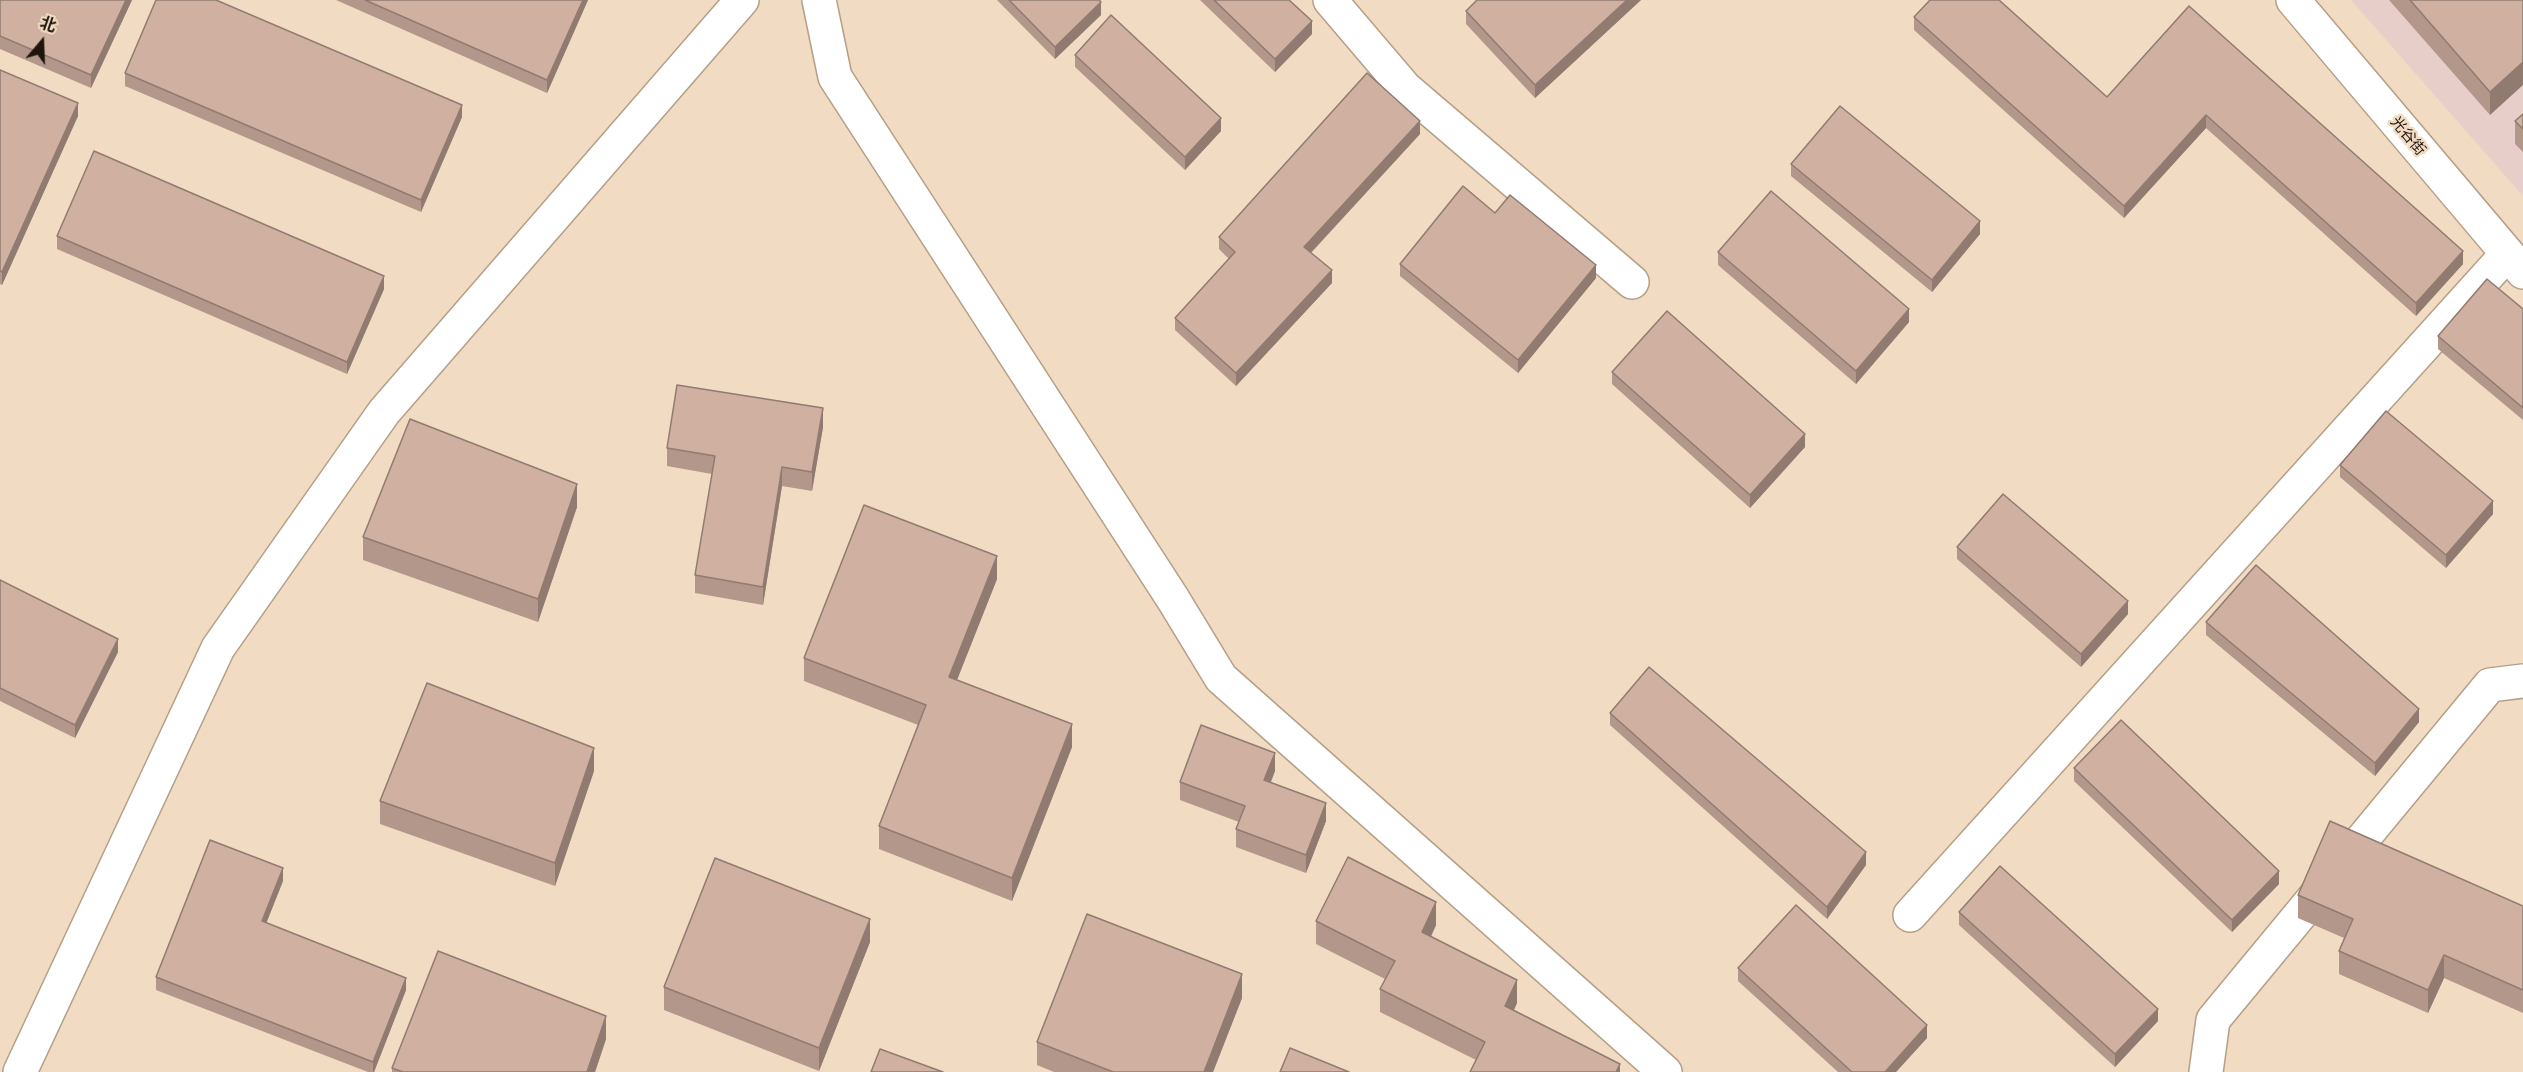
<!DOCTYPE html>
<html>
<head>
<meta charset="utf-8">
<style>
  body { margin:0 }
  #map { position:relative; width:2523px; height:1072px; overflow:hidden; background:#f1dbc2; font-family:"Public Sans","Noto Sans SC",sans-serif }
  canvas { display:block }
  .north { position:absolute; left:12px; top:12px; width:60px; height:60px; -webkit-text-stroke:4px #f1dbc2; paint-order:stroke; rotate:19deg; font-size:16px; font-weight:700; line-height:24px; text-align:center; color:#1e160d }
  .north::after { content:''; display:block; margin:auto; width:21px; height:27px; background:#1e160d; clip-path:polygon(50% 0,100% 100%,50% 72%,0 100%) }
</style>
</head>
<body>
<div id="map">
<canvas width="2523" height="1072"></canvas>
<div class="north">北</div>
</div>
<script>
const c = document.querySelector('canvas').getContext('2d');
c.lineJoin = 'round';
function paint(path, color) {
  c.fillStyle = color;
  c.fill(path, 'evenodd');
}
function stroke(path, color, width, dash) {
  c.strokeStyle = color;
  c.lineWidth = width;
  c.lineCap = dash ? 'butt' : 'round';
  c.setLineDash(dash || []);
  c.stroke(path);
}
function label(font, color, halo, rows, align = 'center') {
  c.font = font + ' "Public Sans","Noto Sans SC",sans-serif';
  c.lineWidth = 5;
  c.setLineDash([]);
  c.textBaseline = 'middle';
  c.strokeStyle = halo;
  c.fillStyle = color;
  for (const [text, x, y, turn = 0] of rows) {
    c.save();
    c.translate(x, y);
    c.rotate((+turn || 0) * Math.PI / 180);
    c.textAlign = isNaN(turn) ? turn : align;
    if (halo) c.strokeText(text, 0, 0);
    c.fillText(text, 0, 0);
    c.restore();
  }
}
const commercial = new Path2D(`
  M2351,0H2523V196Z`);
const minor = new Path2D(`
  M819,0L835,77L1173,599L1221,678L1665,1072
  M1330,0L1405,88L1632,282
  M2293,0L2523,272
  M1910,915L2507,254
  M20,1072L218,648L384,412L742,0
  M2206,1072L2213,1020L2490,685L2523,681`);
const wall = new Path2D(`
  M0,0H132L91,88L0,49Z
  M336,0H588L547,93Z
  M997,0H1099L1101,15L1055,59Z
  M1200,0H1289L1312,34L1275,72Z
  M1641,0L1535,98L1466,24V11Z
  M2389,0H2523L2490,115Z
  M2189,6L2463,264L2416,316L2206,128L2124,218L1914,30V17L2107,97Z
  M1075,55L1221,131L1185,170L1075,67Z
  M0,70L78,116L2,285L0,284Z
  M125,73L462,117L421,212L125,86Z
  M2523,114V152L2515,144V121Z
  M1420,134L1311,253L1332,283L1236,386L1175,330V318L1229,259L1219,249V237Z
  M1791,164L1980,234L1932,292L1791,176Z
  M1495,213L1596,278L1518,373L1400,276V264Z
  M57,236L384,289L347,374L57,249Z
  M1718,252L1909,322L1856,384L1718,265Z
  M2523,309V420L2438,349V336Z
  M1612,372L1805,447L1750,508L1612,384Z
  M823,427L812,491L782,486L763,605L695,593V575L712,474L667,466V448Z
  M2340,465L2493,514L2446,568L2340,477Z
  M577,507L538,622L363,560V537Z
  M1957,547L2128,614L2081,667L1957,559Z
  M997,579L957,680L1072,747L1012,901L879,849V826L918,725L804,681V658Z
  M0,580L118,652L75,738L0,701Z
  M2206,622L2419,722L2375,776L2206,635Z
  M1610,713L1866,865L1827,919L1610,725Z
  M2074,768L2279,884L2232,932L2074,781Z
  M594,771L555,886L380,824V801Z
  M1275,771L1271,782L1326,821L1306,873L1236,847V829L1239,822L1180,800V782Z
  M283,881L266,923L406,990L374,1072H368L156,990V977Z
  M2298,895L2523,906V1013L2444,978L2428,1013L2339,974V951L2344,938L2298,918Z
  M1959,912L2158,1021L2115,1067L1959,925Z
  M1316,921L1436,925L1431,937L1517,1003L1514,1010L1620,1072L1476,1060L1380,1012V989L1385,979L1316,944Z
  M870,942L819,1071L664,1010V987Z
  M1738,968L1927,1038L1896,1072H1838L1738,981Z
  M1242,998L1213,1072H1054L1037,1065V1042Z
  M606,1039L595,1072H392V1068Z`);
const shadedWall = new Path2D(`
  M126,0H132L91,88V75Z
  M583,0H588L547,93V80Z
  M1627,0H1641L1535,98V85Z
  M1101,2V15L1055,59V47Z
  M1312,21V34L1275,72V59Z
  M2523,62V85L2490,115V92Z
  M78,103V116L2,285V272Z
  M462,105V117L421,212V200Z
  M2206,115V128L2124,218V206Z
  M1221,118V131L1185,170V157Z
  M1420,121V134L1304,260V247Z
  M1980,221V234L1932,292V280Z
  M2463,251V264L2416,316V303Z
  M1596,265V278L1518,373V360Z
  M1332,270V283L1236,386V373Z
  M384,276V289L347,374V362Z
  M1909,309V322L1856,384V371Z
  M823,408V427L812,491V472Z
  M1805,434V447L1750,508V495Z
  M782,467V486L763,605V587Z
  M577,484V507L538,622V599Z
  M2493,501V514L2446,568V555Z
  M997,556V579L949,700V677Z
  M2128,601V614L2081,667V654Z
  M118,639V652L75,738V725Z
  M2419,709V722L2375,776V763Z
  M1072,724V747L1012,901V878Z
  M594,748V771L555,886V863Z
  M1275,753V771L1264,798V780Z
  M1326,803V821L1306,873V855Z
  M1866,852V865L1827,919V907Z
  M283,868V881L262,934V921Z
  M2279,871V884L2232,932V920Z
  M1436,902V925L1422,955V932Z
  M870,919V942L819,1071V1048Z
  M2444,955V978L2428,1013V990Z
  M1242,974V998L1213,1072H1204Z
  M406,978V990L374,1072H373V1062Z
  M1517,980V1003L1505,1029V1006Z
  M2158,1009V1021L2115,1067V1054Z
  M606,1016V1039L595,1072H587Z
  M1927,1025V1038L1896,1072H1885Z
  M1620,1064V1072H1616Z`);
const building = new Path2D(`
  M0,0H126L91,75L0,36Z
  M156,0H216L462,105L421,200L125,73Z
  M365,0H583L547,80Z
  M1009,0H1099L1101,2L1055,47Z
  M1214,0H1289L1312,21L1275,59Z
  M1477,0H1627L1535,85L1466,11Z
  M1930,0H1999L2107,97L2189,6L2463,251L2416,303L2206,115L2124,206L1914,17Z
  M2410,0H2523V62L2490,92Z
  M1111,15L1221,118L1185,157L1075,55Z
  M0,70L78,103L2,272L0,271Z
  M1367,73L1420,121L1304,247L1332,270L1236,373L1175,318L1235,252L1219,237Z
  M1840,106L1980,221L1932,280L1791,164Z
  M2523,114V129L2515,121Z
  M94,151L384,276L347,362L57,236Z
  M1463,186L1495,213L1510,195L1596,265L1518,360L1400,264Z
  M1771,191L1909,309L1856,371L1718,252Z
  M2487,279L2523,309V408L2438,336Z
  M1667,311L1805,434L1750,495L1612,372Z
  M677,385L823,408L812,472L782,467L763,587L695,575L715,456L667,448Z
  M2386,411L2493,501L2446,555L2340,465Z
  M410,419L577,484L538,599L363,537Z
  M2003,494L2128,601L2081,654L1957,547Z
  M864,505L997,556L949,677L1072,724L1012,878L879,826L926,705L804,658Z
  M2256,565L2419,709L2375,763L2206,622Z
  M0,580L118,639L75,725L0,688Z
  M1649,667L1866,852L1827,907L1610,713Z
  M427,683L594,748L555,863L380,801Z
  M2121,720L2279,871L2232,920L2074,768Z
  M1201,725L1275,753L1264,780L1326,803L1306,855L1236,829L1245,806L1180,782Z
  M2330,821L2523,906V990L2444,955L2428,990L2339,951L2353,919L2298,895Z
  M210,840L283,868L262,921L406,978L373,1062L156,977Z
  M1348,857L1436,902L1422,932L1517,980L1505,1006L1620,1064L1616,1072H1470L1485,1042L1380,989L1395,961L1316,921Z
  M715,858L870,919L819,1048L664,987Z
  M2000,866L2158,1009L2115,1054L1959,912Z
  M1796,905L1927,1025L1885,1072H1852L1738,968Z
  M1087,914L1242,974L1204,1072H1113L1037,1042Z
  M438,951L606,1016L587,1072H403L392,1068Z
  M1290,1048L1349,1072H1280Z
  M880,1049L943,1072H871Z`);
const streetNames = [
  ["光谷街",2408,136,50]
];
paint(commercial, '#e8cec9');
stroke(minor, '#b49f87', 36);
stroke(minor, '#fff', 33);
paint(wall, '#b2978a');
paint(shadedWall, '#917b71');
paint(building, '#cfb0a1');
stroke(building, '#917b71', 1.5);
label('15px', '#1e160d', '#f1dbc2', streetNames);
</script>
</body>
</html>
